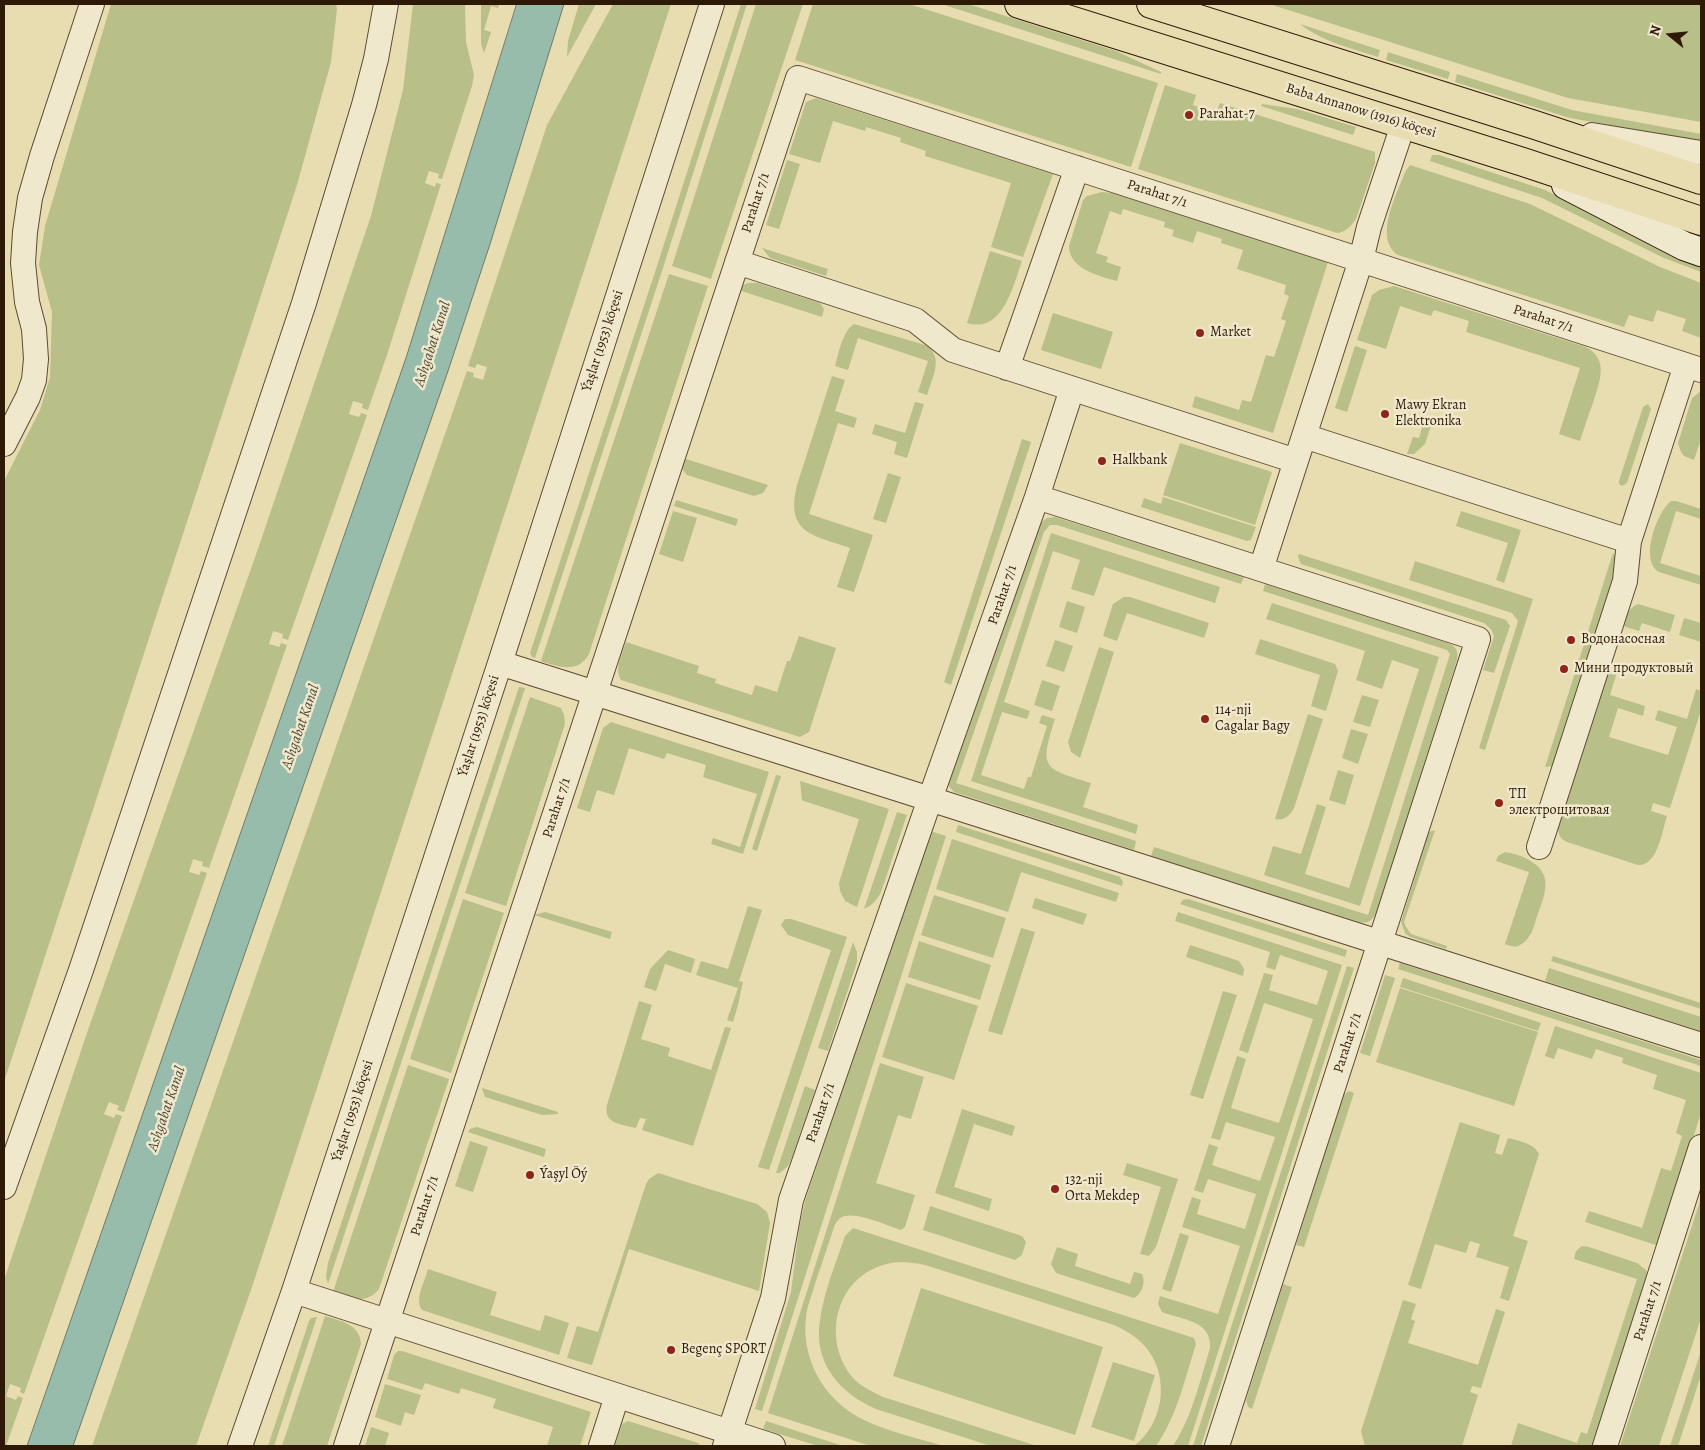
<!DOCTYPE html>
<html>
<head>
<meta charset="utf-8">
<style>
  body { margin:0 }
  #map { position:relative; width:1705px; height:1450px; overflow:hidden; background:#e8dcb1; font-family:Alegreya,serif }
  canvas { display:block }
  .frame { position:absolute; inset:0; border:5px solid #2e1906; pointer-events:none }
  .north { position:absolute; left:1645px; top:10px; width:50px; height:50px; -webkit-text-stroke:4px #f0e8cc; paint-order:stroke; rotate:287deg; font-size:14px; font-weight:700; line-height:20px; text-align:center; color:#2e1906 }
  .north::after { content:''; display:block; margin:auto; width:18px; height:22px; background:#2e1906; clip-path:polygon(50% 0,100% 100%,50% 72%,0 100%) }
</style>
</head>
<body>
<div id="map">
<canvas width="1705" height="1450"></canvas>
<div class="frame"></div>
<div class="north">N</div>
</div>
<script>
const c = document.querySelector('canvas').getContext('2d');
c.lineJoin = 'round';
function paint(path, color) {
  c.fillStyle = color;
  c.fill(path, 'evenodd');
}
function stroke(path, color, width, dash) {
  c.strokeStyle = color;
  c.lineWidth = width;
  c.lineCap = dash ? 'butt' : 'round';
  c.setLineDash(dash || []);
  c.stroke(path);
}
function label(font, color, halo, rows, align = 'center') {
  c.font = font + ' Alegreya,serif';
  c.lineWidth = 5;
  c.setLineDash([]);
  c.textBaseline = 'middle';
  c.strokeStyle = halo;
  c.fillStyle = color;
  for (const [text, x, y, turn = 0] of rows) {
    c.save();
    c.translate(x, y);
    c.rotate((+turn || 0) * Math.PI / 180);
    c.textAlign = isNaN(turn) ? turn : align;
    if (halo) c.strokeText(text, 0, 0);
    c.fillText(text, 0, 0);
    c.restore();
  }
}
const green = new Path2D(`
  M111,4H336L337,9L331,62L297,185L4,1082V481L40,410L50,377L52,312L39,265L45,226Z
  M413,4H465L466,42L474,75L472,86L442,179L438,178L439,174L429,171L425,183L435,187L436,183L441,184L387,355L368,410L362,408L363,404L353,401L349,414L359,417L361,413L367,415L288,640L282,638L283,634L273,631L269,644L279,647L281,643L287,645L209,868L202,866L203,862L193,859L189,872L199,875L201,871L207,873L124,1112L117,1110L119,1106L109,1102L104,1114L114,1118L116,1114L122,1116L24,1394L20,1392L21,1388L10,1384L6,1396L16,1400L18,1396L23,1398L6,1446H4V1280L88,1030L259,546L371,216L403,90Z
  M481,4H499L498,8L491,6L484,30L491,32L484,53L481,44Z
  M579,4H596L567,57L568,41Z
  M613,4H671L252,1287L196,1446H92L467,371L474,373L473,377L483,380L487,367L477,364L475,368L468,366L547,125Z
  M741,4H747L662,271L535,658L532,657L530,653L656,269Z
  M756,4H803L711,279L672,266Z
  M813,4H909L1158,83L1131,167L795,60Z
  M941,4H968L1116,51L1161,72V74Z
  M1269,4H1701V122L1568,98Z
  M1300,24L1380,50L1378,57C1351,48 1323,42 1300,24Z
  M1388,52L1450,72L1448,79L1386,60Z
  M1457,74L1572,110L1701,134V141L1570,118L1455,82Z
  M1165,85L1196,95L1193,105L1216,113L1220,103L1375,152V163L1356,219C1351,226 1346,232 1337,233L1138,169Z
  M816,98L1053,174L1023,257L991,247L1011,183L925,156L926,151L900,142L901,138L866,127L865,131L833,121L820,163L789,154L806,102Z
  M1262,104L1297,109L1356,127L1353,135L1261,106Z
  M1432,155H1439L1545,190L1667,251L1701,264V272L1664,258L1542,198L1430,161Z
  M787,160L800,164L779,229L766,225Z
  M1410,165L1530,204L1660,267L1701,283V338L1682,331L1686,319L1657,310L1653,322L1629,315L1624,327L1398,255C1373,238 1397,194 1405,172Z
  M1102,192L1113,193L1328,262L1273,433L1192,407L1195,396L1239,410L1242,400L1251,402L1266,355L1274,357L1286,321L1281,319L1289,296L1284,294L1286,285L1237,269L1243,250L1221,243L1222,239L1197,231L1193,243L1172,236L1174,230L1164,227L1165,222L1123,209L1121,215L1110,211L1096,253L1108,257L1106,262L1121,267L1117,281C1099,276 1069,269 1069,246L1083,200L1087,196Z
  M762,248L828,269L826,276L770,258Z
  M990,251L1022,261C1013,286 1003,334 967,323Z
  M669,274L708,286L589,654C578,674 558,667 541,661Z
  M748,283H758L820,303L824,309L822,317L738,290L741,286Z
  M1394,286L1586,347C1610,360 1599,383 1593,403C1588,416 1584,428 1580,441L1559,434L1580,368L1466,332L1469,321L1434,310L1431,316L1400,306L1386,349L1357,340L1372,295L1379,290Z
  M1053,313L1113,332L1101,369L1041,350Z
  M854,324L925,345C945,356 932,378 927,395L918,392L928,361L858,338L848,370L835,366C839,353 842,332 854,324Z
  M1355,346L1367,350L1347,412L1335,408Z
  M832,376L845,380L835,411L857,418L854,428L838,423L809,514L873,535L854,592L837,587L850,548C813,535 785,534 797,485Z
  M1701,391V439L1694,460L1684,456L1681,452L1678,443L1692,398Z
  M915,402L924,404L907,458L894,454L897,442L872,434L875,424L905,433Z
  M1648,404L1651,409L1627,483L1622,486L1619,484V481L1643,407Z
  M1425,417L1433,419L1425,444L1414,454H1407L1413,437L1419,438Z
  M1022,439L1031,442L951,685L944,682Z
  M1180,443L1272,472L1255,525L1163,495Z
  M683,458L768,485L763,493L754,496L687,475L682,469Z
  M888,473L901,477L886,523L873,519Z
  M1163,497L1256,527L1251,540L1247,541L1141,507L1144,498L1161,504Z
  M676,500L738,519L736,526L674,506Z
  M1671,501H1676L1701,509V519L1676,511L1660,563L1701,576V585L1659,572C1639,560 1657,512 1671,501Z
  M673,511L697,518L683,562L659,554Z
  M1461,511L1521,530L1504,583L1496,580L1508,543L1456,526Z
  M1055,517L1244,577L1241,584L1057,525H1050L1044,532L956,783L1136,841L1134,850L954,792L948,785L1039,524L1047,518Z
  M1051,533L1220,587L1215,603L1104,567L1094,596L1071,589L1080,560L1053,551L1004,702L1030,711L1027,719L1002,712L981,775L1024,789L1028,777H1031L1047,726L1039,723L1042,715L1055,719C1039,769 1043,768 1091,783L1083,807L1138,825L1136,834L971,781Z
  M1613,553L1619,562L1554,766L1545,767Z
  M1299,554L1506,620L1510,626L1494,673L1483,670L1494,636L1491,629L1484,623L1301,564L1298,557Z
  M1415,561L1533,599L1485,750L1479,748L1518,621L1512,613L1409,580Z
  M1265,584L1445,642C1454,645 1459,649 1457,660L1377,912C1372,920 1369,924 1359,922L1151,856L1154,847L1368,915L1450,654L1447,650L1263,591Z
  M1124,597H1130L1209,623L1204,638L1127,613L1117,641L1103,636L1113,604Z
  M1067,601L1085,607L1077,633L1059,627Z
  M1272,603L1439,657L1360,906L1264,875L1273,846L1301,854L1317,804L1326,807L1305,874L1349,888L1419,669L1392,660L1382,689L1356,680L1365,651L1266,619Z
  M1638,604L1675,615L1670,632L1642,623L1639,631L1623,626C1626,616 1628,608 1638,604Z
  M1684,618L1701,623V642L1679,635Z
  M799,636L836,648L809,732L800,737L621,680C614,669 622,654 626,642L699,666L697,673L716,679L715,683L752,695L755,685L777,692L787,661H790Z
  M1260,639L1335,664L1338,671L1326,711L1311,706L1320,675L1255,654Z
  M1055,640L1073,646L1064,672L1046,666Z
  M1099,647L1114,652L1080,758L1071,752L1068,742Z
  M1609,669L1617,672L1610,695L1645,706L1643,716L1618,708L1609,737L1668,755L1677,727L1655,720L1658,710L1687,719L1696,689L1701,691V710L1670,808L1653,803L1651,811L1667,816C1662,831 1658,866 1638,865L1567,842C1560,839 1558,834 1558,827Z
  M1042,680L1060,686L1052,711L1034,705Z
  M519,687L525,688L328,1284L326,1277L328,1263Z
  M1362,695L1379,700L1370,727L1353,722Z
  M530,697L561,708L564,715L565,724L506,906L465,893Z
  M1308,714L1323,719L1294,808C1290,816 1284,821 1275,819Z
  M611,722L769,772L743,854L711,844L713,838L740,847L757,794L703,777L706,765L667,753L664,759L629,748L614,795L597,790L590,812L577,808L603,728Z
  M1351,729L1368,734L1358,764L1342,758Z
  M1338,770L1354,775L1345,805L1329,800Z
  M776,775L781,776L757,851L752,849Z
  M800,781L889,809L857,907L845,901L840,891L839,883L859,819L804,801L802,800Z
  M897,812L907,815L882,889C879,898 873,905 864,909Z
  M958,825L1120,877L1123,882L1122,886L956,832Z
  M1435,830L1404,922L1406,927L1411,934L1447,946L1446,949L1410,937L1405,933L1401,922L1429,832Z
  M930,831L946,836L762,1411L755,1409L791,1292L799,1229L805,1201Z
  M952,839L1119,893L1116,902L1021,872L1008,912L936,889Z
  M1505,852C1524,855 1550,866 1545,890C1544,899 1540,907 1537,916C1534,927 1531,939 1520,945C1515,948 1511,946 1505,944L1529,872L1496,861L1498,856Z
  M934,895L1006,918L993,958L921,935Z
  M1035,898L1087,914L1083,925L1032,908Z
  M463,899L504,913L451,1073L410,1059Z
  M1188,899L1347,950L1345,957L1180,904L1183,900Z
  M748,906L762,910L739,981L743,982L738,1005L733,1022L727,1020L738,988L696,975L701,961L728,969Z
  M545,912L612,932L610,939L534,915Z
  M1178,912L1342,965L1188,1446H1173C1192,1417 1200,1381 1210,1348C1212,1320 1182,1320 1162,1312L1158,1304L1160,1296L1218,1314L1240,1246L1182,1227L1192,1197L1201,1200L1197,1214L1245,1229L1256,1194L1208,1179L1203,1193L1194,1190L1209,1144L1218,1147L1212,1165L1260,1181L1275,1137L1226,1122L1220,1140L1211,1138L1237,1056L1246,1059L1231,1108L1279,1123L1313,1019L1264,1003L1248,1053L1239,1050L1264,973L1273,975L1269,990L1317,1005L1328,971L1280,955L1275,970L1266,967L1270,952L1175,921Z
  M785,919H791L847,937L769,1170L758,1167L831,950L788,935L781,925Z
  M1021,928L1035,932L1002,1035L988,1031Z
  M919,941L991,965L980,1000L908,977Z
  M853,942L857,952V962L828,1051L818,1048Z
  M1190,945L1239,961L1244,969L1243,976L1186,957Z
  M668,950L695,959L691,973L665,964L656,991L644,987L650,969Z
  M1553,956L1701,1003V1009L1551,961Z
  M1400,963L1701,1060V1066L1398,969Z
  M1347,966L1354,968L1201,1446H1193Z
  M1549,968L1701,1017V1031L1545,981Z
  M1385,975L1395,978L1370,1056L1360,1053Z
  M1403,978L1541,1023L1538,1031L1400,987Z
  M906,983L978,1006L954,1080L882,1057Z
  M1400,988L1538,1032L1514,1106L1376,1062Z
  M1223,991L1237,995L1203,1099L1190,1095Z
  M639,1001L652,1005L641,1039L670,1048L668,1056L711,1070L725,1027L731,1028L693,1146L642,1130L646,1119L640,1118L636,1128C621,1124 603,1124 607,1105Z
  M1555,1026L1701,1073V1113L1659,1246L1585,1222L1589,1211L1642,1228L1661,1168L1671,1171L1682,1136L1676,1133L1686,1100L1653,1089L1657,1075L1622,1063L1623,1058L1596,1049L1592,1059L1558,1048L1554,1059L1545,1056Z
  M880,1063L924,1077L911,1119L898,1115L876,1183L915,1195L905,1227L901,1230C887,1226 851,1208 839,1219C836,1222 834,1226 833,1230C827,1248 821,1266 815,1284C812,1295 807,1306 806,1317C801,1361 825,1401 864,1420C889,1432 917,1438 944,1446H871L768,1413Z
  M408,1065L449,1079L379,1289C365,1306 351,1297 333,1292Z
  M805,1086L815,1090L792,1157L788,1166L780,1173H776Z
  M482,1088L558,1112V1114L542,1115L485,1097Z
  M1349,1091L1354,1093L1304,1247L1296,1245L1343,1095Z
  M962,1109L1015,1126L1012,1136L974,1124L954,1187L992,1199L989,1211L935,1193Z
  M1460,1122L1500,1135L1495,1153L1502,1155L1508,1138C1519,1141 1534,1143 1539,1154L1513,1236L1528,1241L1509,1301L1500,1298L1509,1267L1476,1257L1480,1244L1470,1241L1466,1253L1435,1244L1421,1289L1408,1285Z
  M477,1127L546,1149L544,1157L468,1132L470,1129Z
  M470,1141L488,1147L473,1192L455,1186Z
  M1127,1163L1178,1179L1156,1247L1149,1256L1140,1254L1161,1187L1123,1175Z
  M658,1173L757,1204L767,1212L770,1223L759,1291L629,1249L592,1365L567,1358L577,1326L598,1332L646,1184L649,1179Z
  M1701,1198V1318L1659,1446H1620Z
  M930,1206L1022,1236L1026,1242L1022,1255L1015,1260L923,1230Z
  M853,1228L1194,1338L1196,1344C1185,1378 1177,1416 1156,1446H1134C1163,1424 1170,1380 1148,1350C1139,1338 1127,1331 1114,1325L925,1265C911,1262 897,1260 883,1265C833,1280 821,1345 856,1381C864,1388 873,1392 883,1397L1037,1446H991L876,1409C839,1393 813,1362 820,1320C824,1291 836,1263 845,1236Z
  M1180,1233L1189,1236L1171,1292L1162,1289Z
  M1582,1246L1589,1247L1637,1263L1646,1270L1648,1276L1594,1446H1511L1518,1423L1577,1443L1581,1432L1587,1434L1637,1279L1574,1259L1576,1251Z
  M1057,1247L1078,1254L1075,1266L1130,1284L1134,1272L1142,1274C1146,1282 1142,1294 1134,1298L1056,1273L1051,1264Z
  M428,1269L497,1292L490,1315L540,1331L545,1315L569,1323L559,1355L422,1310C414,1300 425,1281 428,1269Z
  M1283,1284L1292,1287L1252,1409L1248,1407L1246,1400Z
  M921,1288L1103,1347L1075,1435L893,1376Z
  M1403,1300L1416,1304L1411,1319L1415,1321L1408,1343L1478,1365L1496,1309L1505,1312L1481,1388L1472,1386L1470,1392L1478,1395L1462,1446H1365L1361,1431Z
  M325,1316C341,1321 360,1324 361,1344L327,1446H282Z
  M317,1317L274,1446H268L309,1321L311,1318Z
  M398,1351H402L591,1412L580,1446H547L553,1427L493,1408L496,1399L461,1388L459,1394L425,1383L422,1390L387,1379L394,1355Z
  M1701,1351V1375L1678,1446H1670Z
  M1113,1362L1155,1375L1134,1441L1091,1427Z
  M385,1384L421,1395L414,1415L405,1412L401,1426L375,1417Z
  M628,1421L698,1443L701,1446H615L622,1424Z
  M766,1421L843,1446H818L763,1429Z
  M371,1427L389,1433L385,1446H365Z`);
const water = new Path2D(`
  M517,4H564L491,241L448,371L73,1446H27L406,358Z`);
const street = new Path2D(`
  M1592,135L1701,153
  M737,262L915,320L953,350L1296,461
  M1007,368L1077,168
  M1304,436L1629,541
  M4,444L28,397L34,380L36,359L34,329L27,302L23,263L25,232L30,198L42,156L92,4
  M1037,497L1478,639L1217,1446
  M1261,569L1361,260L1369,227L1403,125
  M500,663L930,799L1037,497L1072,389
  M1539,847L1625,581L1629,541L1686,365
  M4,1187L81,970L304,303L364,105L376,59L386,4
  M294,1291L773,1446
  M240,1446L294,1291L500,663L712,4
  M346,1446L798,78L1701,370
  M601,1446L617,1396
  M725,1446L773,1298L791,1200L930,799L1701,1045
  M1605,1446L1701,1147`);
const secondary = new Path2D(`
  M1566,185L1684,246L1701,252`);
const primary = new Path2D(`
  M1019,4L1523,162L1701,221
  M1151,4L1535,125L1701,180`);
const markers = [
  [1189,115,5,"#8f2418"],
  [1200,333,5,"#8f2418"],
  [1385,414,5,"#8f2418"],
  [1102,461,5,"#8f2418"],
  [1571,640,5,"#8f2418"],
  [1564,669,5,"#8f2418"],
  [1205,719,5,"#8f2418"],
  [1499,803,5,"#8f2418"],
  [530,1175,5,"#8f2418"],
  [1055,1189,5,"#8f2418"],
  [671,1350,5,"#8f2418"]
];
const streetNames = [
  ["Baba Annanow (1916) köçesi",1361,111,17],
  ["Parahat 7/1",1157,194,18],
  ["Parahat 7/1",756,203,-72],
  ["Parahat 7/1",1543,319,18],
  ["Ýaşlar (1953) köçesi",603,341,-72],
  ["Parahat 7/1",1003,595,-71],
  ["Ýaşlar (1953) köçesi",479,726,-72],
  ["Parahat 7/1",557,808,-72],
  ["Parahat 7/1",1348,1043,-72],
  ["Ýaşlar (1953) köçesi",353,1111,-72],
  ["Parahat 7/1",821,1113,-71],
  ["Parahat 7/1",425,1206,-72],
  ["Parahat 7/1",1648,1311,-72]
];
const poiNames = [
  ["Parahat-7",1199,115],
  ["Market",1210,333],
  ["Mawy Ekran",1395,406],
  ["Elektronika",1395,422],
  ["Halkbank",1112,461],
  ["Водонасосная",1581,640],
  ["Мини продуктовый",1574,669],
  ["114-nji",1215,711],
  ["Cagalar Bagy",1215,727],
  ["ТП",1509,795],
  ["электрощитовая",1509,811],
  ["Ýaşyl Öý",540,1175],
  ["132-nji",1065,1181],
  ["Orta Mekdep",1065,1197],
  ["Begenç SPORT",681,1350]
];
const waterNames = [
  ["Ashgabat Kanal",433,344,-72],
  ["Ashgabat Kanal",301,727,-71],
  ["Ashgabat Kanal",167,1109,-71]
];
paint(green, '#b9bf89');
paint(water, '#97bcac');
stroke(water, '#6d7b6a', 1);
stroke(street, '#5c4a31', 26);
stroke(secondary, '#2e1906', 30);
stroke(primary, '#2e1906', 30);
stroke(street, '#f0e8cc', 24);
stroke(secondary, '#f0e8cc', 28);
stroke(primary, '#e8dcb1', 28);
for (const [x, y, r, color] of markers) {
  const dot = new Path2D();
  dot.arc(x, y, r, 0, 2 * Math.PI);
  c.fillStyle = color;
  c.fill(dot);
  stroke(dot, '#f0e8cc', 2);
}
label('14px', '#2e1906', '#f0e8cc', streetNames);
label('14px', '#2e1906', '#f0e8cc', poiNames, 'left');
label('italic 15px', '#4e4a38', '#f0e8cc', waterNames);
</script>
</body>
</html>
